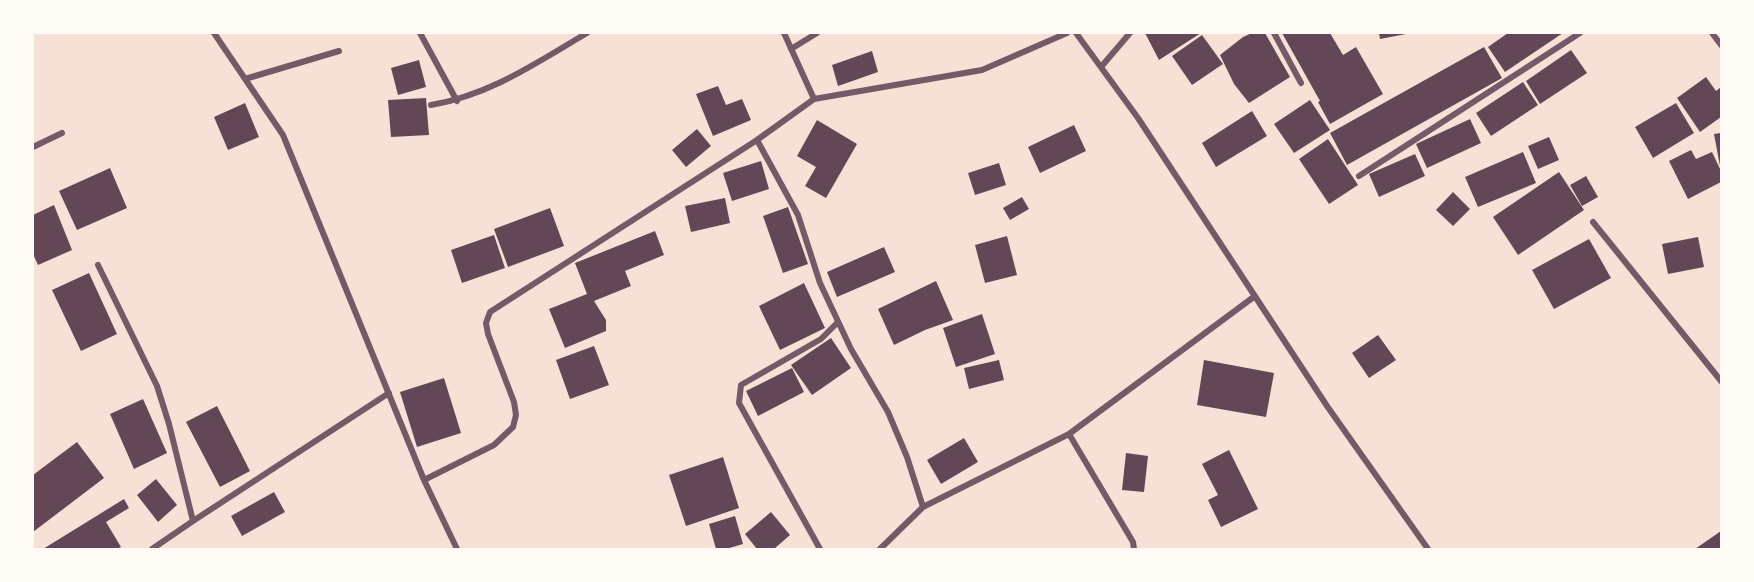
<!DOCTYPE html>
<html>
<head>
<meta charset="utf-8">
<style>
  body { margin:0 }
  #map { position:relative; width:1754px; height:582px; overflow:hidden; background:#f7e1d7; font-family:"Titillium Web",sans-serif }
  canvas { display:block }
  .frame { position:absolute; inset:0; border:34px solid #fffaf5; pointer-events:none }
</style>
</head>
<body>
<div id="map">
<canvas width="1754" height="582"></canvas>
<div class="frame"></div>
</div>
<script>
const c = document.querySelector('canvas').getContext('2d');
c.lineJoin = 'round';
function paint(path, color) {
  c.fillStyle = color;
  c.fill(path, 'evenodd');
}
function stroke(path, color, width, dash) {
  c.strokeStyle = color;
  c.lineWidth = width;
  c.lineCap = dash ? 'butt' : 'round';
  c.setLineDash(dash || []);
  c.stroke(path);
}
const building = new Path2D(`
  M1145,33H1201L1159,60Z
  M1252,33H1265L1290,77L1249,103L1234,84L1220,55L1243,37Z
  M1282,33H1330L1343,55L1356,47L1383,94L1330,124L1318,102L1320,101Z
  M1379,33H1406V34L1380,39Z
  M1508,33H1563L1505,72L1488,47Z
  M1202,35L1223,64L1192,85L1172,56Z
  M1484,47L1502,78L1347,165L1330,133Z
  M1571,50L1587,73L1540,104L1526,81Z
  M872,51L878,72L838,86L832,65Z
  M419,60L426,87L398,95L391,68Z
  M1706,77L1716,91L1721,87V117L1700,132L1677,98Z
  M1523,82L1538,105L1491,136L1476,113Z
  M718,86L726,105L742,99L751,120L713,136L696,94Z
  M426,98L429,135L391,137L388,100Z
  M1310,100L1330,130L1294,153L1274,124Z
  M245,103L259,137L228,150L214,117Z
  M1676,103L1694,133L1653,158L1635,127Z
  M1252,111L1267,136L1216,167L1202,143Z
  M1470,119L1481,143L1427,168L1416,144Z
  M817,120L857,144L826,198L805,186L816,167L797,156Z
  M1074,125L1086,151L1040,173L1028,147Z
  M697,129L711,146L686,167L672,150Z
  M1721,133V166H1720L1714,134Z
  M1549,137L1559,160L1538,169L1528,146Z
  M1328,139L1358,185L1329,204L1299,159Z
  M1691,150L1696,159L1712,152L1721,171V182L1688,199L1669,161Z
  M1523,152L1536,183L1478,207L1465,177Z
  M1415,154L1425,176L1379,197L1369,174Z
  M761,161L769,189L732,201L723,173Z
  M999,163L1006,185L975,195L968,173Z
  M110,168L127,208L77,230L59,191Z
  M1559,172L1584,210L1518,255L1493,217Z
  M1586,176L1598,197L1582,206L1570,185Z
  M1453,192L1470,209L1453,226L1436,210Z
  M1022,197L1029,209L1010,220L1003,208Z
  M725,198L730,223L691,232L685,206Z
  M54,205L72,250L38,265L33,254V215Z
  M788,207L808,264L783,273L763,216Z
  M550,208L564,246L508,267L494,229Z
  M655,231L664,255L625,271L631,286L594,301L606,320V331L565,348L549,309L587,294L575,263Z
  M494,235L505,268L462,283L451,250Z
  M1007,236L1017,275L985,283L975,245Z
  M1698,237L1704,267L1668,274L1662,244Z
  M1589,239L1611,278L1554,309L1532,270Z
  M884,247L895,272L837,297L827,272Z
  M89,273L117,334L81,351L52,290Z
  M936,281L953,320L925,330L894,345L878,309Z
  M804,283L825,328L780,350L759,306Z
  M982,314L995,354L956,367L943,328Z
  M1378,335L1396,360L1369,378L1352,353Z
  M831,338L851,368L812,395L791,365Z
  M594,346L609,385L570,399L556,360Z
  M999,360L1004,380L969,389L964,368Z
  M1204,360L1274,373L1266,417L1197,405Z
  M792,368L804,392L758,416L746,391Z
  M444,378L461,433L417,447L400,392Z
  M143,399L167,453L134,469L110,414Z
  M217,406L250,471L220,487L186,422Z
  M964,438L978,462L941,484L927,460Z
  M77,442L104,478L33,532V475Z
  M1229,450L1258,509L1221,527L1208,500L1218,495L1202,464Z
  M1126,453L1148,456L1144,492L1122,490Z
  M723,457L739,508L686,526L669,475Z
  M156,479L177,505L158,522L137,495Z
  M274,492L285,512L242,536L231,516Z
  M124,499L129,508L106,522L121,547L117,549H43Z
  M771,512L790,535L774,549H757L745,534Z
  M735,516L743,544L726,549H716L709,524Z
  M1721,531V549H1695Z`);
const minor = new Path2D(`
  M214,33L283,135L424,480L457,549
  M420,33L457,101
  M784,33L814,99L757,140L798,215L820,283L851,349L888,412L907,457L923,507L880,549
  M1076,33L1138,118L1327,406L1428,549
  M1274,33L1301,83
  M1712,33L1721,45
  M791,49L817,33
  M1101,67L1130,33
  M245,79L339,51
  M814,99L982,70L1067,33
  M431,105C490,95 536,63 587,33
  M33,147L62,133
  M1359,176L1580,33
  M1593,222L1721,381
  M98,265L157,386L169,424L193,521L152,549
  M1069,434L1255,296
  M424,480L494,445L513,427L516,415L514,402L488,334L486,323L490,312L757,140
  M923,507L1069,434L1133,542L1134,549
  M193,521L389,393
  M820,549L739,403L741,385L821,339L838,322`);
paint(building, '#644757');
stroke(minor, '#755966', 6);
</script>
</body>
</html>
